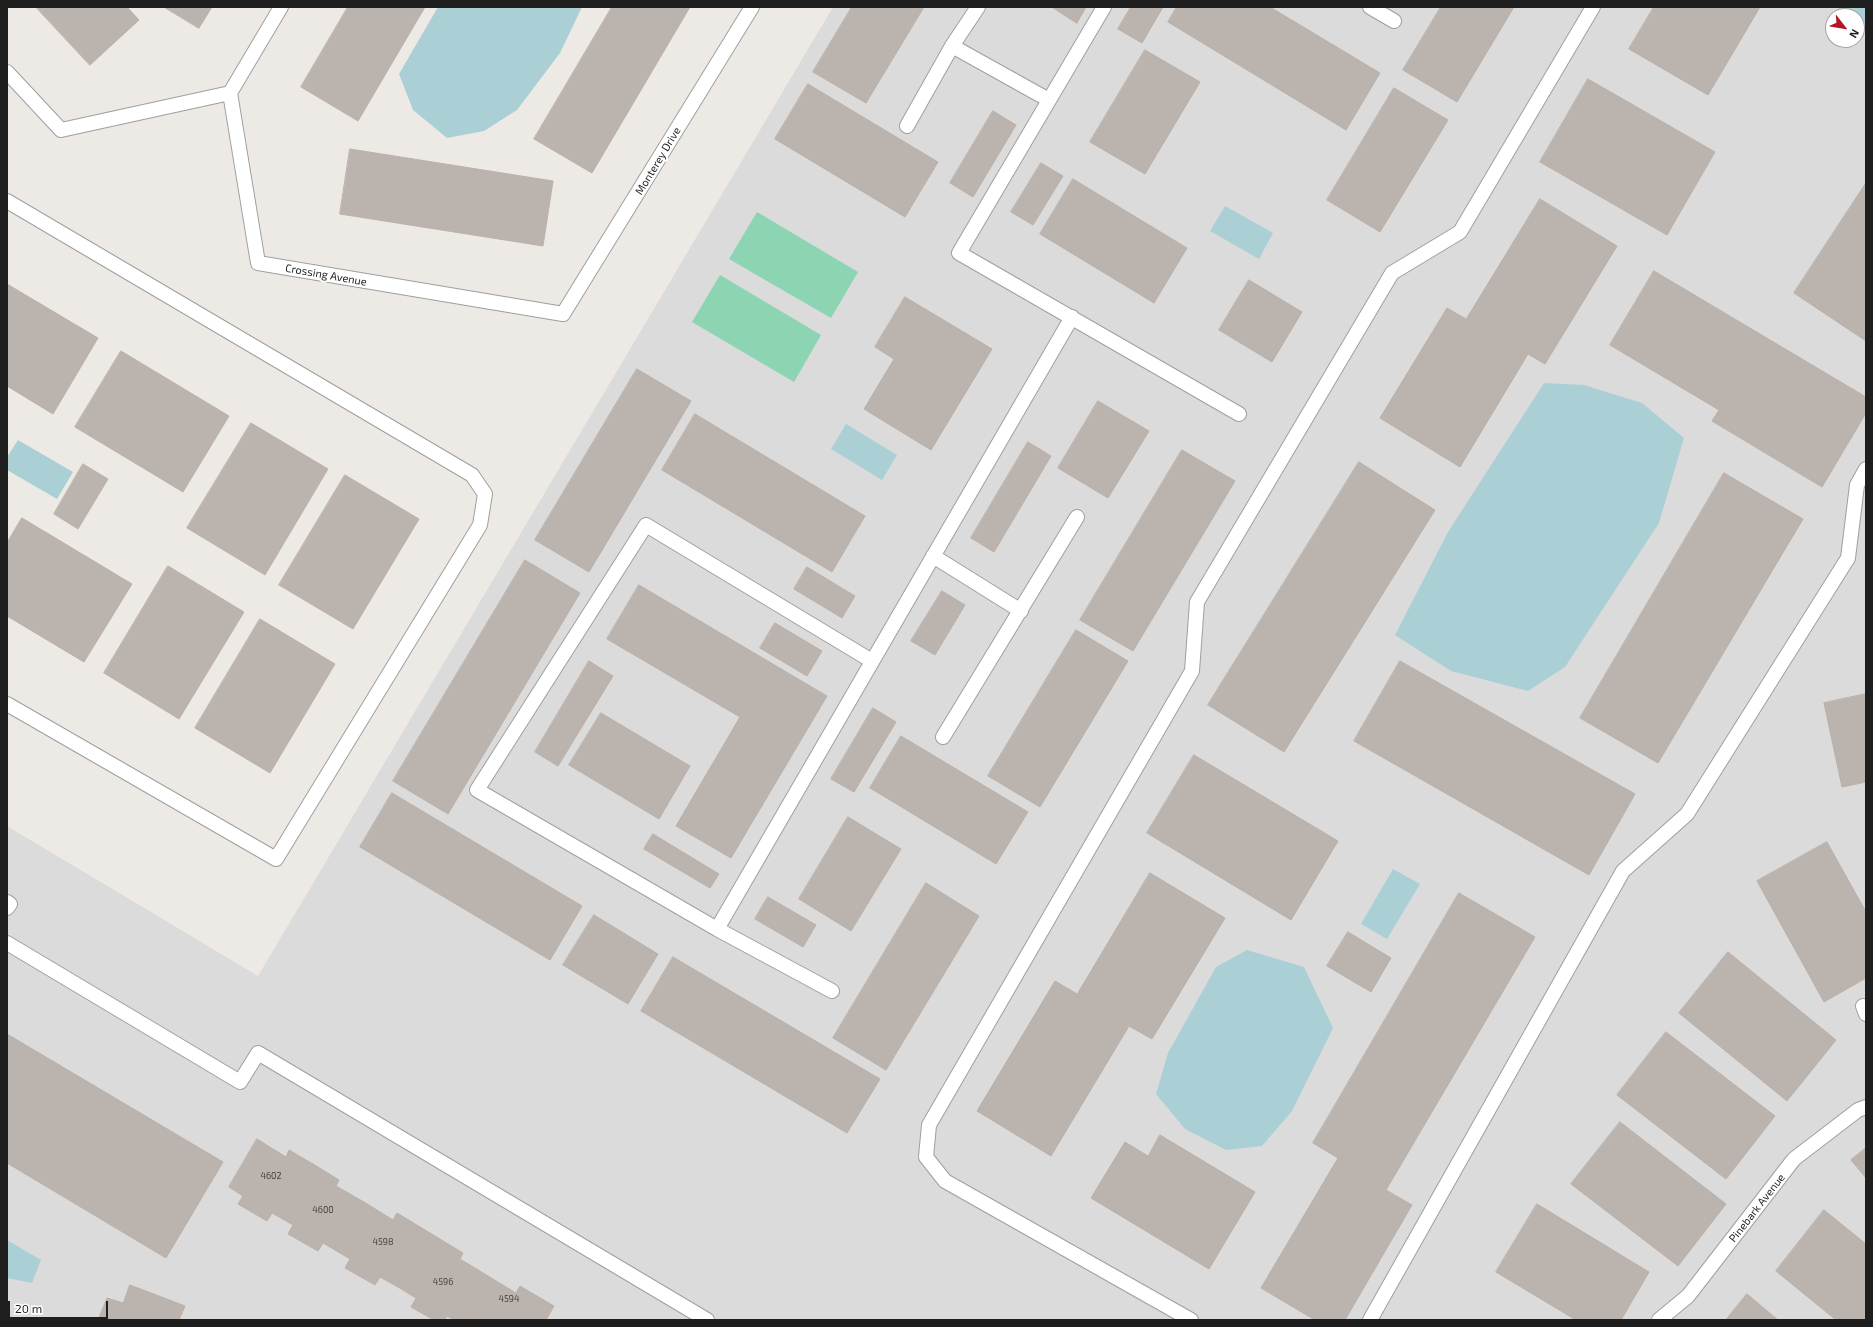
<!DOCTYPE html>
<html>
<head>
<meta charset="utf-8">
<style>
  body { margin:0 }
  #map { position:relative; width:1873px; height:1327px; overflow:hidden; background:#edeae5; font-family:"Exo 2",sans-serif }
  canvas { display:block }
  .frame { position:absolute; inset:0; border:8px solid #1e1e1e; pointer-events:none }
  .north { position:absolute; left:1825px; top:8px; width:40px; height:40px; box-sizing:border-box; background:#fff; border:1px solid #a5a5a5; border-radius:50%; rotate:121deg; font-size:11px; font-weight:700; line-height:16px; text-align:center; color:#1e1e1e }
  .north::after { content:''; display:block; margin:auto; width:14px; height:18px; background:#b41723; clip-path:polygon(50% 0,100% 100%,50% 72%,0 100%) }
  .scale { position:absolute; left:8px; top:1301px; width:100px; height:18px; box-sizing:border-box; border:2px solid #1e1e1e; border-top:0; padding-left:5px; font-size:12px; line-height:14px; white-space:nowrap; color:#1e1e1e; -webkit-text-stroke:3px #fff; paint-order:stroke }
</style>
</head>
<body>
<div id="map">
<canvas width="1873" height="1327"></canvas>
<div class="frame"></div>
<div class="north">N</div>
<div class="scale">20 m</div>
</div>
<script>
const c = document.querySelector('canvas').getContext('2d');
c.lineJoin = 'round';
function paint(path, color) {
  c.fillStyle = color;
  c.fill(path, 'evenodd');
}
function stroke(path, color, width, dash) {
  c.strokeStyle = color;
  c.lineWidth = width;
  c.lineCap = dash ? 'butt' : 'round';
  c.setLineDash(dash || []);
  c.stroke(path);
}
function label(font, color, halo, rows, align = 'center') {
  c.font = font + ' "Exo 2",sans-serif';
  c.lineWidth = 4;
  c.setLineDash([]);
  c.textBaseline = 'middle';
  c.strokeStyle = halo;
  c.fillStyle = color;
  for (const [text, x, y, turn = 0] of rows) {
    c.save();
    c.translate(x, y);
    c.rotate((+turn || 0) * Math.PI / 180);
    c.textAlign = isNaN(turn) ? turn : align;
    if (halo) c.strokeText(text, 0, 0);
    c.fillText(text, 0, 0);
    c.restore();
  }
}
const residential = new Path2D(`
  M833,7H1866V1320H7V826L258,976ZM1833,16H1857V40H1833Z`);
const pitch = new Path2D(`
  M757,212L858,272L831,318L729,259Z
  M720,275L821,335L794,382L692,322Z`);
const water = new Path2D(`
  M438,7H582L560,53L517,110L484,131L447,138L413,110L399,74Z
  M1839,7H1866V28L1857,23V16H1846L1837,11Z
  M1225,206L1273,233L1259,259L1210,231Z
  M1544,383L1584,385L1642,403L1684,438L1659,523L1565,667L1528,691L1451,671L1395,635L1448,532Z
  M846,424L897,455L882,480L831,449Z
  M18,440L73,472L57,499L7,470V457Z
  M1393,869L1420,884L1387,939L1361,924Z
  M1247,950L1304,967L1333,1028L1292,1111L1262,1146L1226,1150L1185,1129L1156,1094L1168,1053L1216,967Z
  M7,1240L41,1260L32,1283L7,1278Z`);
const building = new Path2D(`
  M36,7H127L139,20L90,65Z
  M164,7H212L199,28Z
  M348,7H425L358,121L301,87Z
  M612,7H690L592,173L534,139Z
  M852,7H924L866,103L813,72Z
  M1052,7H1086L1077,23Z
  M1131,7H1163L1142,43L1118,29Z
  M1177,7H1270L1380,73L1346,130L1168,22Z
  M1441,7H1514L1457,102L1403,70Z
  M1654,7H1760L1708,95L1629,49Z
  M1145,50L1200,82L1145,174L1090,142Z
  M1588,79L1715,152L1667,235L1540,162Z
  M808,84L938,162L905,217L775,139Z
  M1394,88L1448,120L1380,232L1327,200Z
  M993,111L1016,125L973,197L950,183Z
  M350,149L553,181L543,246L340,214Z
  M1041,163L1063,176L1033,225L1011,212Z
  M1073,179L1187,248L1154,303L1040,234Z
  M1866,183V341L1794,293Z
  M1540,199L1617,246L1545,364L1528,354L1460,467L1380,418L1447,308L1466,319Z
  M1654,271L1866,397V413L1822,487L1712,421L1719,410L1610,345Z
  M1249,280L1302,312L1272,362L1219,330Z
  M7,284L98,338L53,414L7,386Z
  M905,297L992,349L931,450L864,409L894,359L875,347Z
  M121,351L229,416L183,492L75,427Z
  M637,369L691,401L589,572L535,540Z
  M1098,401L1149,431L1108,498L1058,468Z
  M695,414L865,516L832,572L662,470Z
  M251,423L328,469L265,575L187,528Z
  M1028,442L1051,456L994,552L971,538Z
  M1182,450L1235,481L1133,651L1080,620Z
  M1359,462L1435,510L1284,752L1208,705Z
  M83,464L108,479L78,529L54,514Z
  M1724,473L1803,519L1658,763L1580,718Z
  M345,475L419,519L353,629L279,585Z
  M22,518L132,584L84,662L7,616V543Z
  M525,560L580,593L448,814L393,781Z
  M168,566L244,612L179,719L104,673Z
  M807,567L855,596L842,618L794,589Z
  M639,585L827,696L731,858L676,826L740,717L607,639Z
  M942,591L965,605L935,655L911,641Z
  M260,619L335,664L270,773L195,728Z
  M775,623L822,651L807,676L760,648Z
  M1076,630L1128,661L1040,807L988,776Z
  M589,661L613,676L558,766L535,752Z
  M1400,661L1635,794L1589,875L1354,741Z
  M1866,694V782L1842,787L1824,703Z
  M873,708L896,722L854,792L831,779Z
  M601,713L690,766L659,819L569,765Z
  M901,736L1028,812L996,864L870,788Z
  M1194,755L1338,841L1291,920L1147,833Z
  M392,793L582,906L550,960L360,847Z
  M848,817L901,849L851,931L799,899Z
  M653,834L719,874L710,888L644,849Z
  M1827,842L1866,912V978L1824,1002L1757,881Z
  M1150,873L1225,918L1152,1039L1129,1026L1051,1156L977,1111L1055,981L1077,994Z
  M926,883L979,916L886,1070L833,1038Z
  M1459,893L1535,937L1386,1190L1412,1205L1345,1320H1315L1261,1288L1338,1158L1313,1143Z
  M768,897L816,925L803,947L755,919Z
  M594,915L658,954L628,1004L563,965Z
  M1348,932L1391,958L1371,992L1327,966Z
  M1728,952L1836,1040L1787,1101L1679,1013Z
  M673,957L880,1079L847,1133L641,1011Z
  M1666,1032L1775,1116L1726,1179L1617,1095Z
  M7,1034L223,1162L166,1258L7,1163Z
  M1620,1122L1726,1204L1678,1266L1571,1184Z
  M1160,1135L1255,1192L1209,1269L1091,1198L1125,1142L1148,1156Z
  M257,1139L286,1157L289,1150L313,1164L281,1218L272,1213L267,1221L238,1204L243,1196L229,1187Z
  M1866,1148V1178L1851,1160Z
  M313,1164L339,1180L336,1186L364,1202L335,1250L323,1243L318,1251L288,1234L293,1225L281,1218Z
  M364,1202L393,1220L397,1213L430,1233L398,1287L380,1277L375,1285L345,1268L350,1259L335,1250Z
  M1537,1204L1649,1272L1621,1320H1576L1496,1272Z
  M1824,1210L1866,1244V1320H1836L1776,1271Z
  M430,1233L463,1253L460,1259L488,1276L462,1320H454L447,1316L445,1320H434L411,1307L416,1298L398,1287Z
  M488,1276L516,1293L520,1286L554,1306L546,1320H462Z
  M130,1285L185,1306L179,1320H98L107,1298L123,1303Z
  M1747,1294L1778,1320H1726Z`);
const lane = new Path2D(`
  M1104,7L959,253L1239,414
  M1370,7L1394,21
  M952,46L1049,100
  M7,72L61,130L230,93L258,263L563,314L752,7
  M230,93L281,7
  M907,126L952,46L978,7
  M7,201L472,475L485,494L480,525L276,859L7,704
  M933,556L1021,611
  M943,737L1077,517
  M7,902L10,904L7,908
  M717,929L1072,317
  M7,943L240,1082L258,1053L707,1320
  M832,991L717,929L477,790L646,525L872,661
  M1863,1006L1866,1014
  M1191,1320L945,1181L926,1157L929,1125L1192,671L1197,602L1392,273L1460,232L1593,7
  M1370,1320L1623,871L1687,814L1848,558L1857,485L1866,469
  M1659,1320L1688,1296L1794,1159L1858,1110L1866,1107`);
const numberNames = [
  ["4602",271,1176],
  ["4600",323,1210],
  ["4598",383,1242],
  ["4596",443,1282],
  ["4594",509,1299]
];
const streetNames = [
  ["Monterey Drive",658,161,-59],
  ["Crossing Avenue",326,275,10],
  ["Pinebark Avenue",1757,1208,-52]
];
paint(residential, '#dcdbdb');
paint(pitch, '#8cd4b2');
paint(water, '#aad0d6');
paint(building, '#bab3ae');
stroke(building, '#bdb0a9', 1);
stroke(lane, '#9f9f9f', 16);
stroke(lane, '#fff', 14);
label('9px', '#454342', null, numberNames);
label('11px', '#1e1e1e', '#fff', streetNames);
</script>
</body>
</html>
